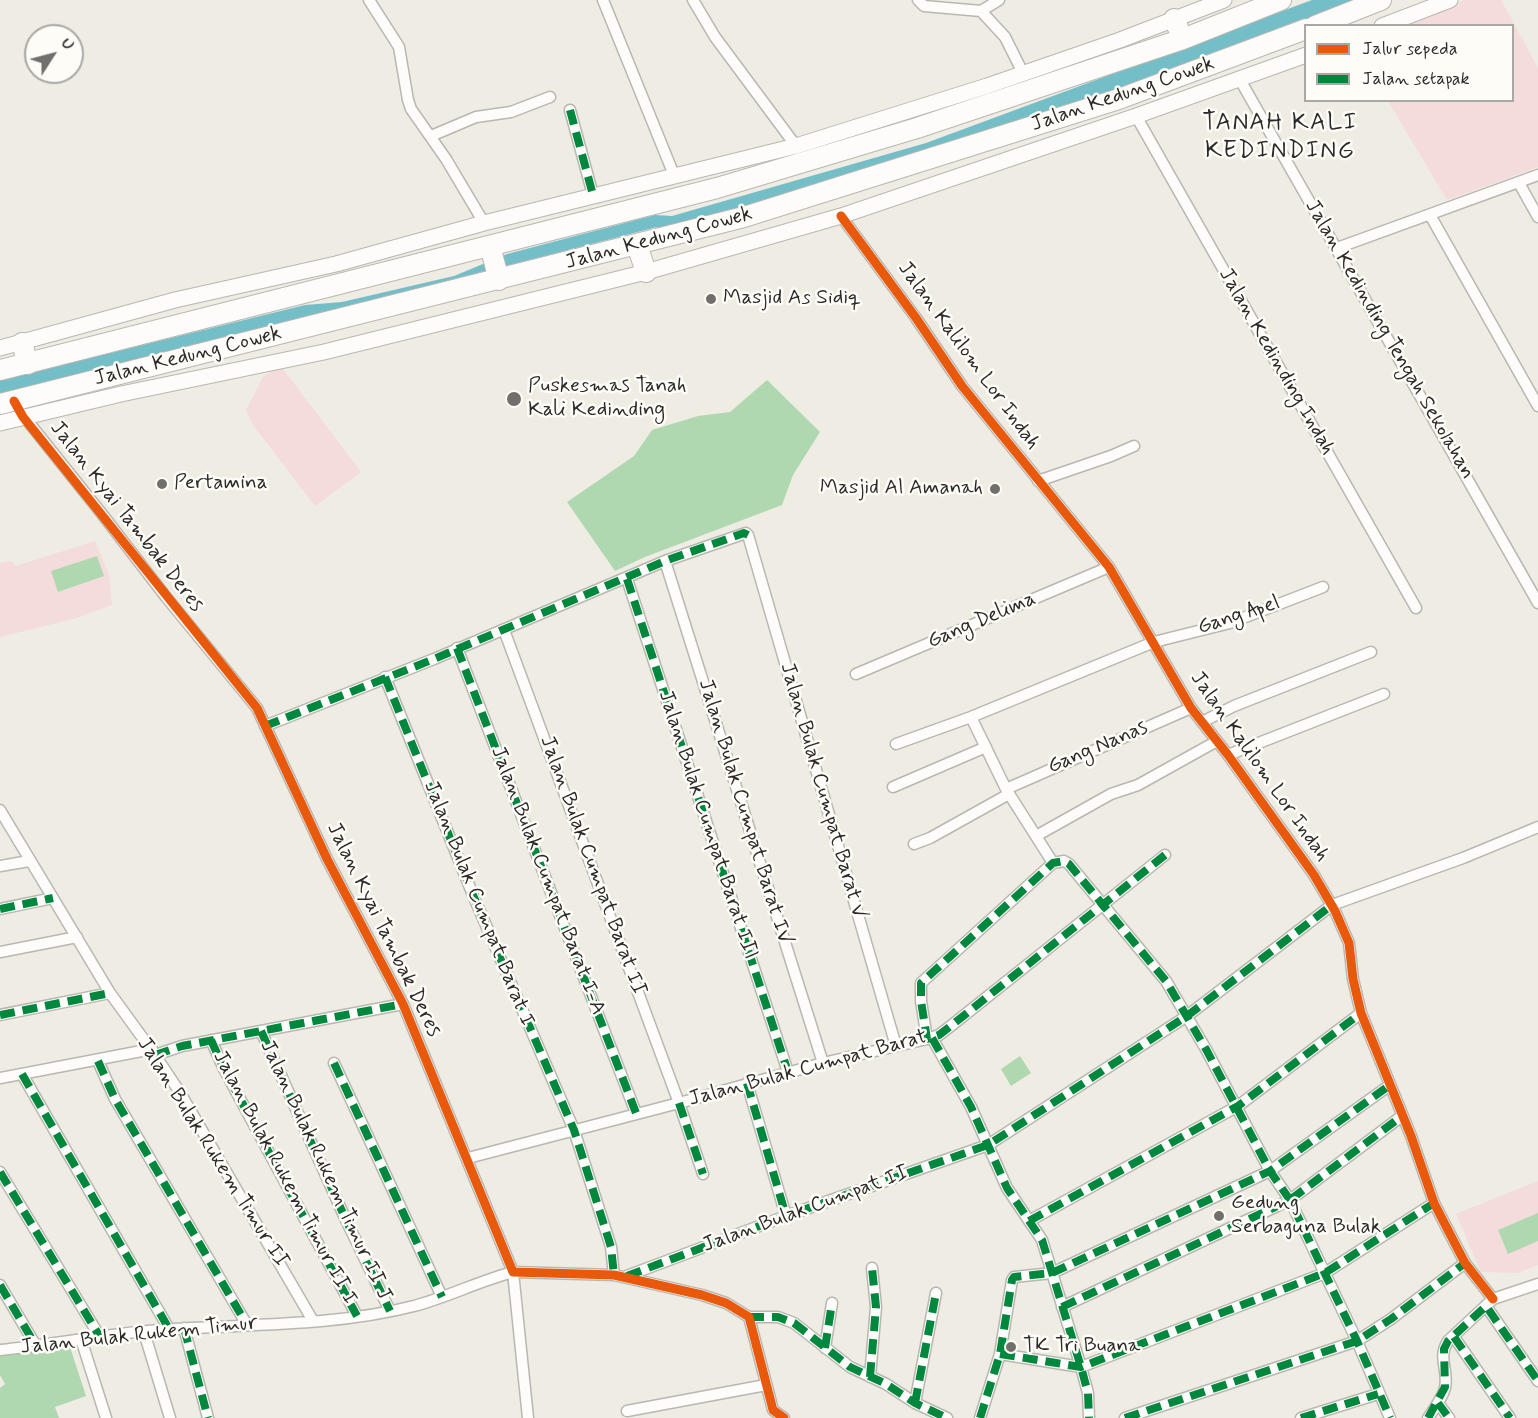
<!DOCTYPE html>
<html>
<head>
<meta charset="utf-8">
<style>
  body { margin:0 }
  #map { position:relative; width:1538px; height:1418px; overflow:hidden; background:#efece3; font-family:Mynerve,sans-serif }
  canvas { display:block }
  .legend { position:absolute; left:1304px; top:24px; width:210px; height:78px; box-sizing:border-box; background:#fdfcf7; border:2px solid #a9a8a5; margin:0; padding:8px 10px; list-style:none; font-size:18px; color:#2b2b2b }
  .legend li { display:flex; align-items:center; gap:12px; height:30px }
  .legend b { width:30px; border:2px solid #a9a8a5 }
  .north { position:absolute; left:24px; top:24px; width:60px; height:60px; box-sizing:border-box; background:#fdfcf7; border:2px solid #a9a8a5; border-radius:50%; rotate:54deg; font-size:16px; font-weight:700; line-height:24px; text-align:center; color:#2b2b2b }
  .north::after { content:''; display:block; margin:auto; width:21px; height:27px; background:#706f6b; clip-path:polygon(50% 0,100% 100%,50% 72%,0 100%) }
</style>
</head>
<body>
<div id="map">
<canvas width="1538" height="1418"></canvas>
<ul class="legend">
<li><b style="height:8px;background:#e8590c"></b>Jalur sepeda</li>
<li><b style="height:8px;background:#00873e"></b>Jalan setapak</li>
</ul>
<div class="north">U</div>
</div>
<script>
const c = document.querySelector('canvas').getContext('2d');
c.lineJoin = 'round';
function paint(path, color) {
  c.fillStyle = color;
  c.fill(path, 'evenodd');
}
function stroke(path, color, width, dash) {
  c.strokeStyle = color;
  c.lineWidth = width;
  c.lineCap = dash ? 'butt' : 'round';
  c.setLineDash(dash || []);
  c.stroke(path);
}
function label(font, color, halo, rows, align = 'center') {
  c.font = font + ' Mynerve,sans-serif';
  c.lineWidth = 5;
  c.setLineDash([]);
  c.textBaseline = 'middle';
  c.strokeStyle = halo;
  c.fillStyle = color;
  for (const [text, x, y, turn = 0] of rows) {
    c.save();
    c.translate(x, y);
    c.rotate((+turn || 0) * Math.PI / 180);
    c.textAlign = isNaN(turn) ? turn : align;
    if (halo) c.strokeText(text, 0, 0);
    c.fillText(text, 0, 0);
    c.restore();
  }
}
const built = new Path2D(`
  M1464,0H1501L1538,68V167L1447,200L1388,101L1512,100V26L1409,25Z
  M280,365L361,472L315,506L253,425L246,410L263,377Z
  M95,541L109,575L112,605L73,619L0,637V563L11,561L16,566Z
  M1538,1181V1265L1518,1273L1481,1272L1456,1214Z`);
const green = new Path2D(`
  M767,380L820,432L793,475L782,505L645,557L615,571L567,502L634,456L652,430L698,416L730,412Z
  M97,556L104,576L58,592L51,571Z
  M1020,1056L1031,1073L1011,1086L1001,1069Z
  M1538,1213V1241L1508,1254L1498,1230Z
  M70,1347L86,1396L55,1407L59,1418H0V1388L5,1384L0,1375V1355Z`);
const water = new Path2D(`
  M1312,0H1361L1040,119L659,234L657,227L510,265L454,285L0,398V380L305,305L342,302L454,276L507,254L655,215L672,216L926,143Z`);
const street = new Path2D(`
  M369,0L399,47L408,100L411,109L446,159L484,223
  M603,0L674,175
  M693,0L715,37L796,146
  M918,0L924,6L981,11L1005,37L1023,73
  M981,11L999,0
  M1239,78L1538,603
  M570,110L593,195
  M1136,116L1416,608
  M431,136L476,117L511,112L550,97
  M1519,183L1538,217
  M1430,215L1538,406
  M841,216L916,318L962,386L1109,567L1191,708L1228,755L1314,875L1335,911L1349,943L1353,979L1361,1013L1411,1136L1434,1203L1465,1263L1493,1299
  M1337,248L1538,175
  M22,414L102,514L166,597L257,708L327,859L403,1004L513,1272L614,1275L702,1295L726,1303L749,1317L773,1410L784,1418
  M1038,481L1111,456L1134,446
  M665,561L823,1063
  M627,579L788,1072
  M504,630L679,1103L703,1174
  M457,648L636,1113
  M856,674L1109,567
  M385,677L473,895L574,1130L611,1247L614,1275
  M971,717L1006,789L1053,863
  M1202,722L1234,706L1371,652
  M265,726L434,659L665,561L746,533L748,535L896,1046
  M896,744L971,717L1154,642L1230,623L1323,587
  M1228,755L1384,694
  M893,787L986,747
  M1006,789L1191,708
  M0,810L110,993L155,1055L179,1091L313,1321
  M1036,836L1111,794L1138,785L1217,741
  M914,844L930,838L1009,794
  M0,866L29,861
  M0,909L53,898
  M0,952L77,937
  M0,1015L110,993
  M261,1031L346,1220L390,1311
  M932,1038L971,1107L1007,1188L1042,1240L1081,1367L1088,1393L1089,1418
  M927,1039L921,1001V983L1053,863L1064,861L1069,864L1166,981L1207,1051L1270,1171L1290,1200L1357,1341L1390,1418
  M211,1040L224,1069L357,1316
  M155,1055L182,1046L403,1004
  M98,1061L115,1099L247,1325
  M334,1063L442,1297
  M22,1074L169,1329
  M0,1078L152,1049
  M747,1083L786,1216
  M468,1158L679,1103L823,1063L927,1039L939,1035L952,1025L1165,855
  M0,1172L100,1337
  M1029,1221L1238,1106L1361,1013
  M624,1277L786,1216L988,1145L1187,1016L1332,905L1463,858L1538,827
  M0,1285L36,1346
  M1486,1306L1538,1381
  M1062,1307L1290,1200L1402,1116
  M749,1317H778L794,1323L850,1367L886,1384L915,1403L947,1418
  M184,1328L208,1418
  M144,1332L170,1418
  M1454,1337L1510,1418
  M81,1339L106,1418
  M825,1348L832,1303
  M0,1350C58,1344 115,1332 173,1329C252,1324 336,1326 414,1306C448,1297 479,1281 513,1272L528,1418
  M1000,1354L1081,1367L1325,1273L1434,1203
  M870,1377L876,1307L872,1268
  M915,1403L936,1293
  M1438,1403L1449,1418
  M627,1411L766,1385
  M980,1418L1000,1354L1012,1280L1014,1277L1052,1273L1270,1171L1390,1085
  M1125,1418L1357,1341L1391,1319L1465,1263
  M1301,1418L1378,1394
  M1428,1418C1434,1409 1442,1399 1445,1388C1449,1370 1437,1358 1448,1341L1493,1299L1538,1284`);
const secondary = new Path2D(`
  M1382,26L1450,0
  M0,348L175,300L336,264L484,223L796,146L987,86L1120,40L1224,0
  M0,423L121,394L324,352L646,272L841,216L1136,116L1306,55`);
const highway = new Path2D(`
  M1174,19L1183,39
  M1315,26L1381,0
  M637,245L646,272
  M490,246L499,280
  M22,343L28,364
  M0,370L717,188L917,128L1183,39L1281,0
  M0,404L744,217L1119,99L1306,29`);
const quiet = new Path2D(`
  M570,110L593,195
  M627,579L788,1072
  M457,648L636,1113
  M385,677L473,895L574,1130L611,1247L614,1275
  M265,726L434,659L665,561L744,533L748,535
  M1165,855L952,1025L939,1035L927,1039L921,1001V983L1053,863L1064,861L1069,864L1166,981L1207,1051L1270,1171L1290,1200L1357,1341L1390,1418
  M0,909L53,898
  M0,1015L110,993
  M261,1031L346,1220L390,1311
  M932,1038L971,1107L1007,1188L1042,1240L1081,1367L1088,1393L1089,1418
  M211,1040L224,1069L357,1316
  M155,1055L182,1046L403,1004
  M98,1061L115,1099L247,1325
  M334,1063L442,1297
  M22,1074L169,1329
  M747,1083L786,1216
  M679,1103L703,1174
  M0,1172L100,1337
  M1029,1221L1238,1106L1361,1013
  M627,1276L786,1216L988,1145L1187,1016L1332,905
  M0,1285L36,1346
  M1062,1307L1290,1200L1402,1116
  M749,1317H778L794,1323L850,1367L886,1384L915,1403L947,1418
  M184,1328L208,1418
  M1454,1337L1510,1418
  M825,1348L832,1303
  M1000,1354L1081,1367L1325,1273L1434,1203
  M870,1377L876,1307L872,1268
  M915,1403L936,1293
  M1438,1403L1449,1418
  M980,1418L1000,1354L1012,1280L1014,1277L1052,1273L1270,1171L1390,1085
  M1125,1418L1357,1341L1391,1319L1465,1263
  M1301,1418L1378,1394
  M1428,1418L1445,1387L1444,1349L1448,1341L1486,1306L1538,1381`);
const cycleway = new Path2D(`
  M841,216L916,318L962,386L1109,567L1191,708L1228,755L1314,875L1335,911L1349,943L1353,979L1361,1013L1411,1136L1434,1203L1465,1263L1493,1299
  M14,401L23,417L257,708L327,859L403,1004L513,1272L614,1275L702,1295L726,1303L749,1317L773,1410L784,1418`);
const markers = [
  [711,299,6,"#706f6b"],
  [514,399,8,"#706f6b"],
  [162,484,6,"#706f6b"],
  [995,489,6,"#706f6b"],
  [1219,1216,6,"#706f6b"],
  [1011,1347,6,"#706f6b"]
];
const streetNames = [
  ["Jalan Kedung Cowek",1123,95,-19],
  ["Jalan Kedung Cowek",659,239,-15],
  ["Jalan Kedinding Tengah Sekolahan",1389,340,60],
  ["Jalan Kalilom Lor Indah",968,356,54],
  ["Jalan Kedung Cowek",188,357,-14],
  ["Jalan Kedinding Indah",1276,362,60],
  ["Jalan Kyai Tambak Deres",126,517,52],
  ["Gang Apel",1239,616,-18],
  ["Gang Delima",982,621,-23],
  ["Gang Nanas",1098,748,-23],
  ["Jalan Kalilom Lor Indah",1259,767,55],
  ["Jalan Bulak Cumpat Barat V",822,791,74],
  ["Jalan Bulak Cumpat Barat IV",744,812,73],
  ["Jalan Bulak Cumpat Barat III",707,825,72],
  ["Jalan Bulak Cumpat Barat II",592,866,70],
  ["Jalan Bulak Cumpat Barat I-A",547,881,69],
  ["Jalan Bulak Cumpat Barat I",478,904,68],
  ["Jalan Kyai Tambak Deres",383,930,64],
  ["Jalan Bulak Cumpat Barat",808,1069,-15],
  ["Jalan Bulak Rukem Timur II",212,1153,58],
  ["Jalan Bulak Rukem Timur II J",325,1171,65],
  ["Jalan Bulak Rukem Timur II I",284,1178,62],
  ["Jalan Bulak Cumpat II",806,1210,-20],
  ["Jalan Bulak Rukem Timur",139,1336,-6]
];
const poiNames = [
  ["Masjid As Sidiq",723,299],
  ["Puskesmas Tanah",528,387],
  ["Kali Kedinding",528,411],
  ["Pertamina",174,484],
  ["Masjid Al Amanah",983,489,"right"],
  ["Gedung",1231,1204],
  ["Serbaguna Bulak",1231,1228],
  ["TK Tri Buana",1023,1347]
];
const quarterNames = [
  ["TANAH KALI",1280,124],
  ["KEDINDING",1280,152]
];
paint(built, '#f3dcdb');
paint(green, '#b0d8b0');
paint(water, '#74bec8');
stroke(street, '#b9b7b1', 13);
stroke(secondary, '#b9b7b1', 17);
stroke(highway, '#b9b7b1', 22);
stroke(street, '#fdfcfb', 10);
stroke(secondary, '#fdfcfb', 15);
stroke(highway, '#fdfcfb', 20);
stroke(quiet, '#00873e', 8, [15, 8]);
stroke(cycleway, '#e8590c', 9);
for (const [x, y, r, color] of markers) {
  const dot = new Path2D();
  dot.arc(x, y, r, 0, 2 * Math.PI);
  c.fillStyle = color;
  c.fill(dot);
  stroke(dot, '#fdfcf7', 2);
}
label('21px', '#2b2b2b', '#fdfcf7', streetNames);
label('21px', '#2b2b2b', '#fdfcf7', poiNames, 'left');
c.letterSpacing = '1.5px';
label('24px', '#2b2b2b', '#fdfcf7', quarterNames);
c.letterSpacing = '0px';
</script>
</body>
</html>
